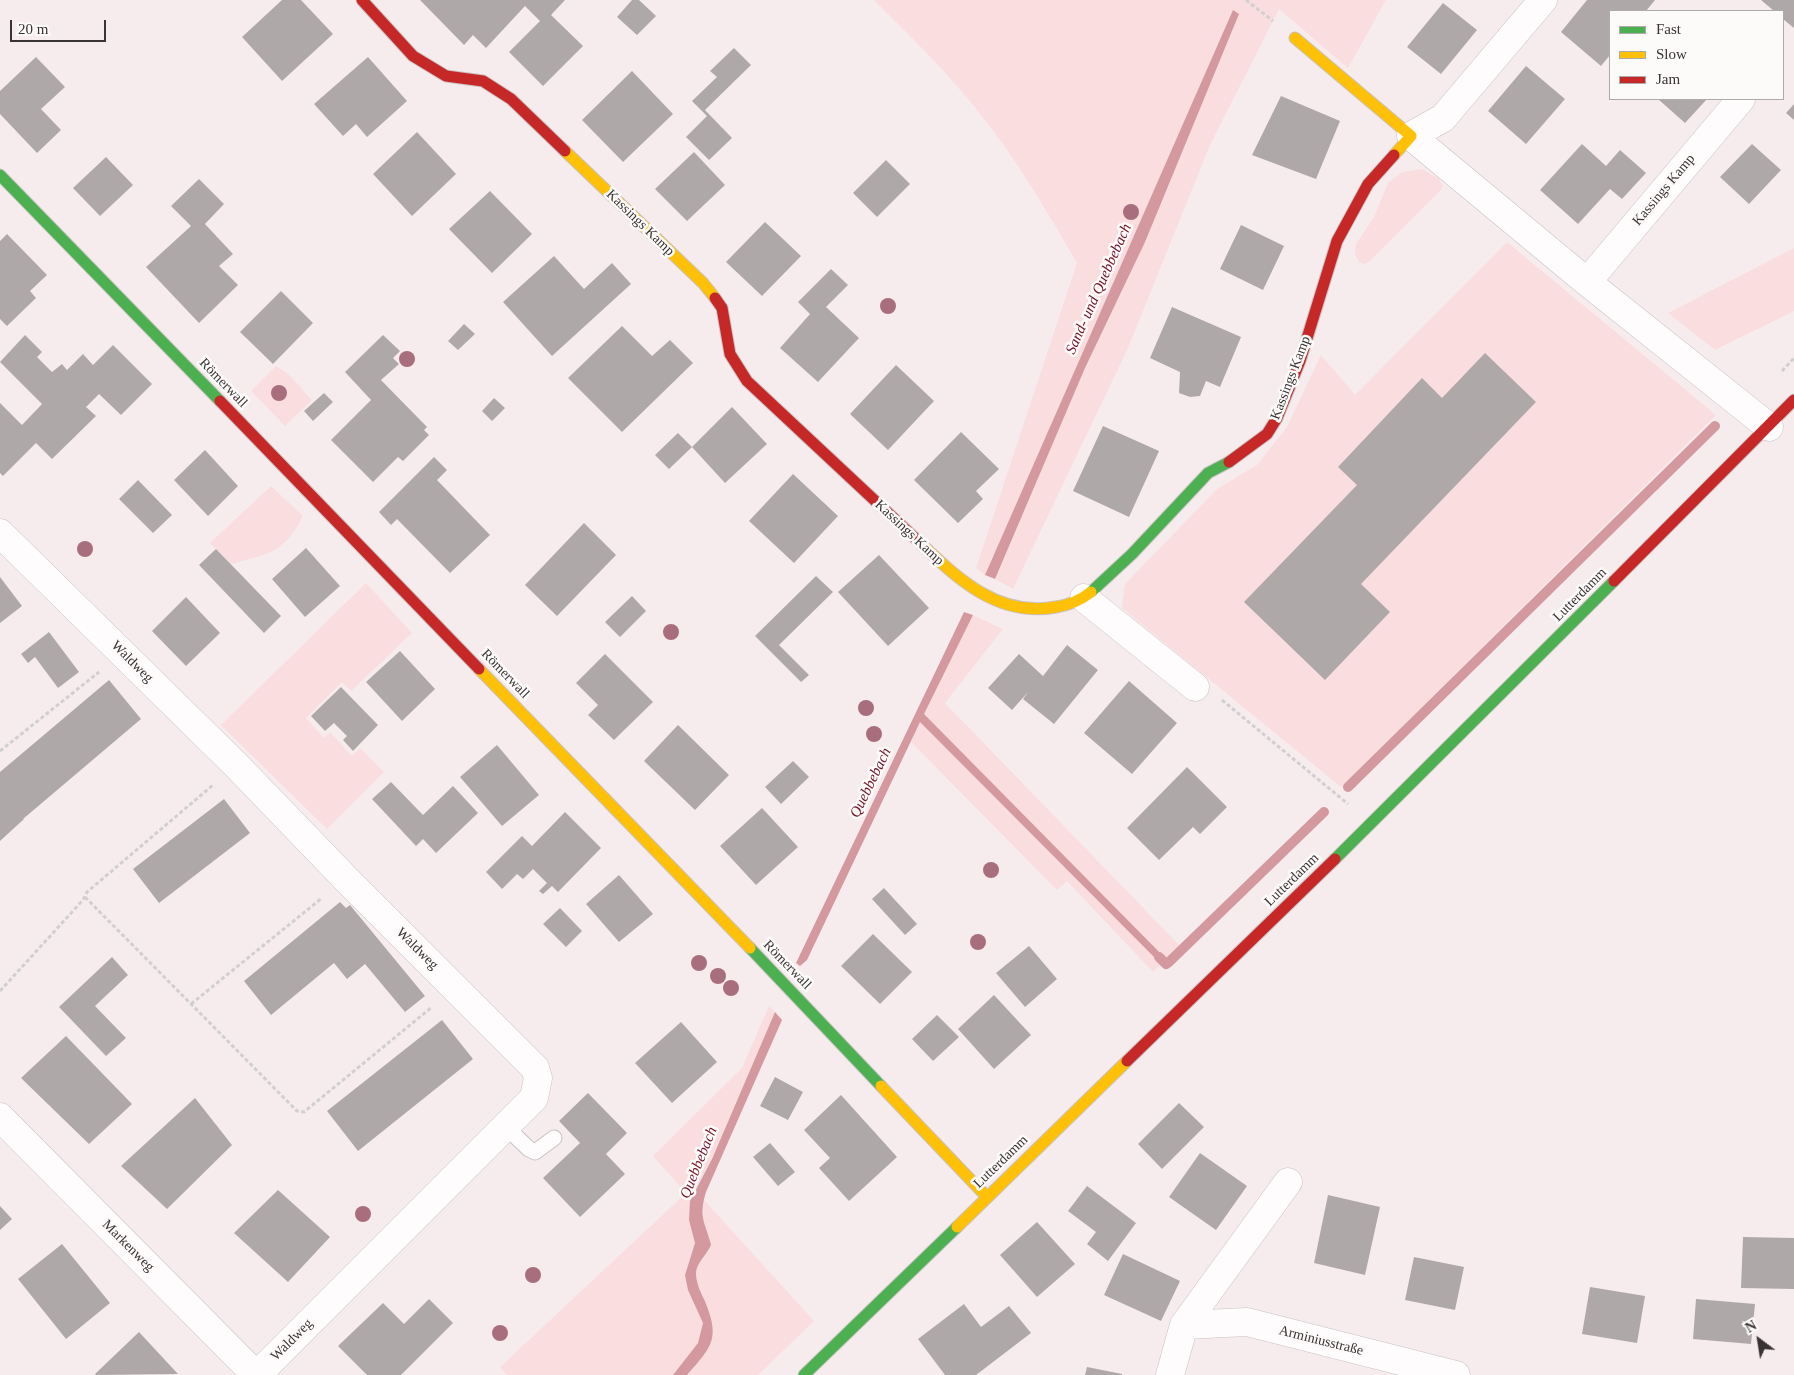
<!DOCTYPE html>
<html>
<head>
<meta charset="utf-8">
<style>
  body { margin:0 }
  #map { position:relative; width:1794px; height:1375px; overflow:hidden; background:#f6ecee; font-family:"Times New Roman",serif }
  canvas { display:block }
  .legend { position:absolute; left:1609px; top:10px; width:175px; height:90px; box-sizing:border-box; background:#fdfafa; border:1px solid #afaaaa; margin:0; padding:6px 9px; list-style:none; font-size:15px; color:#393333 }
  .legend li { display:flex; align-items:center; gap:10px; height:25px }
  .legend b { width:25px; border:1px solid #afaaaa }
  .north { position:absolute; left:1734px; top:1315px; width:50px; height:50px; -webkit-text-stroke:4px #fdfafa; paint-order:stroke; rotate:329deg; font-size:14px; font-weight:700; line-height:20px; text-align:center; color:#393333 }
  .north::after { content:''; display:block; margin:auto; width:18px; height:22px; background:#393333; clip-path:polygon(50% 0,100% 100%,50% 72%,0 100%) }
  .scale { position:absolute; left:10px; top:20px; width:96px; height:22px; box-sizing:border-box; border:2px solid #393333; border-top:0; padding-left:6px; font-size:15px; line-height:18px; white-space:nowrap; color:#393333; -webkit-text-stroke:4px #fdfafa; paint-order:stroke }
</style>
</head>
<body>
<div id="map">
<canvas width="1794" height="1375"></canvas>
<ul class="legend">
<li><b style="height:6px;background:#4caf50"></b>Fast</li>
<li><b style="height:6px;background:#ffc107"></b>Slow</li>
<li><b style="height:6px;background:#c62828"></b>Jam</li>
</ul>
<div class="north">N</div>
<div class="scale">20 m</div>
</div>
<script>
const c = document.querySelector('canvas').getContext('2d');
c.lineJoin = 'round';
function paint(path, color) {
  c.fillStyle = color;
  c.fill(path, 'evenodd');
}
function stroke(path, color, width, dash) {
  c.strokeStyle = color;
  c.lineWidth = width;
  c.lineCap = dash ? 'butt' : 'round';
  c.setLineDash(dash || []);
  c.stroke(path);
}
function label(font, color, halo, rows, align = 'center') {
  c.font = font + ' "Times New Roman",serif';
  c.lineWidth = 5;
  c.setLineDash([]);
  c.textBaseline = 'middle';
  c.strokeStyle = halo;
  c.fillStyle = color;
  for (const [text, x, y, turn = 0] of rows) {
    c.save();
    c.translate(x, y);
    c.rotate((+turn || 0) * Math.PI / 180);
    c.textAlign = isNaN(turn) ? turn : align;
    if (halo) c.strokeText(text, 0, 0);
    c.fillText(text, 0, 0);
    c.restore();
  }
}
const green = new Path2D(`
  M874,0H1386L1348,68L1279,9L1210,145L1128,348L1013,589L995,579L1085,368L1145,241L1233,11L985,575L976,568L1077,263C1047,212 1018,161 981,115C949,74 911,37 874,0Z
  M1422,169L1439,179L1443,186L1441,190L1370,261L1365,264L1360,263L1355,255L1356,244L1374,217L1388,183L1402,172Z
  M1507,242L1716,415L1341,787L1122,608L1125,584L1217,489L1257,465L1287,427L1321,355L1355,395Z
  M1794,248V311L1715,350L1668,313Z
  M276,366C295,377 297,385 312,400L285,426L251,391Z
  M271,486L303,516C285,553 268,554 231,564L210,543Z
  M366,583L412,633L351,691L342,682L306,718L324,738L330,732L352,756L360,748L384,772L327,829L221,725Z
  M973,615L1003,629L945,703L1179,945L1153,972L1067,881L1057,890L910,741Z
  M769,1006L775,1012L712,1159L690,1201L695,1243L685,1275L703,1323L698,1343L673,1375H507L500,1367L686,1193L653,1156L742,1068Z
  M704,1200L814,1321L758,1375H687C717,1342 719,1334 702,1294C699,1287 695,1279 696,1272C698,1258 711,1255 708,1237C706,1223 699,1215 704,1200Z`);
const water = new Path2D(`
  M1233,10L1239,14L1145,242L1085,368L995,579L985,575Z
  M964,612L973,615L924,714L1169,962L1164,967L920,722L807,960L800,966L796,963Z
  M775,1012L782,1020L706,1192C698,1218 705,1221 711,1245C707,1254 696,1264 696,1273C696,1282 700,1291 704,1299C720,1337 714,1345 687,1375H673L698,1343L703,1323L688,1290L685,1275L695,1243L689,1220L690,1201L712,1159Z`);
const stream = new Path2D(`
  M1348,787L1715,426
  M1159,957L1166,964L1169,962L1324,812`);
const building = new Path2D(`
  M282,0H301L333,34L282,81L242,37Z
  M420,0H565L551,15L583,46L543,86L509,52L540,21L525,6L486,48L473,35L464,45Z
  M632,0H639L656,16L637,35L617,17Z
  M1587,0H1655L1646,11H1610V55L1601,66L1561,32Z
  M1761,0H1794V28L1783,19V11H1774Z
  M1443,3L1477,30L1441,74L1407,47Z
  M734,48L751,65L705,110L732,138L709,160L686,137L707,116L692,101L717,77L710,71Z
  M36,57L65,87L41,109L61,130L37,153L0,114V91Z
  M368,57L407,101L367,137L356,124L343,136L314,104Z
  M1526,66L1565,99L1526,144L1488,111Z
  M632,71L673,114L623,162L582,120Z
  M1281,96L1340,121L1316,179L1252,155Z
  M1658,99H1707L1685,123Z
  M1794,104V120L1786,113Z
  M417,132L456,174L412,216L373,174Z
  M1582,144L1606,166L1620,150L1646,173L1622,199L1610,189L1578,224L1540,190Z
  M1752,144L1781,170L1749,204L1720,177Z
  M694,152L725,185L687,221L655,189Z
  M106,157L133,185L100,216L73,188Z
  M886,160L910,184L877,217L853,193Z
  M199,179L224,204L205,224L233,254L219,266L238,285L199,323L146,267L191,226L171,206Z
  M490,191L532,234L492,273L449,229Z
  M765,222L801,256L762,296L726,262Z
  M1241,225L1284,246L1263,290L1220,269Z
  M7,234L47,275L30,291L36,298L7,326L0,319V241Z
  M554,256L584,289L612,263L631,284L552,356L503,302Z
  M831,269L848,285L826,307L859,338L818,382L780,348L810,314L798,302Z
  M281,291L313,323L273,364L240,332Z
  M1172,307L1241,337L1220,387L1206,381L1200,396L1190,397L1179,393L1180,372L1150,358Z
  M464,324L475,334L458,350L448,341Z
  M622,326L652,356L670,340L693,363L622,432L568,378Z
  M25,335L42,352L37,357L52,372L62,364L67,370L83,354L93,365L113,345L152,384L121,415L99,394L86,407L96,416L52,459L36,443L3,476L0,473V403L22,425L42,404L0,362Z
  M383,335L400,351L393,358L399,364L381,380L427,427L424,430L429,435L403,461L398,457L373,482L331,440L371,400L345,372Z
  M1485,353L1536,402L1361,584L1390,612L1325,680L1244,602L1357,485L1338,467L1422,378L1442,398Z
  M896,365L934,401L888,450L850,414Z
  M324,393L333,402L313,421L304,411Z
  M494,398L505,408L492,421L482,411Z
  M732,407L767,444L725,483L692,447Z
  M1103,426L1159,451L1129,517L1073,491Z
  M961,432L999,469L976,491L983,499L958,523L914,480Z
  M678,433L692,447L669,469L655,455Z
  M205,450L238,486L208,516L174,480Z
  M434,457L447,470L437,480L490,535L450,573L397,519L391,525L379,512Z
  M793,474L838,516L794,563L749,521Z
  M138,480L172,515L153,533L119,499Z
  M584,523L616,555L557,616L525,585Z
  M306,548L340,586L305,617L272,579Z
  M216,549L281,616L264,633L199,565Z
  M879,555L929,608L888,646L838,592Z
  M816,576L833,592L779,645L809,675L801,682L755,636Z
  M0,577L22,606L0,623Z
  M632,596L646,611L620,637L605,622Z
  M186,597L220,633L186,666L152,631Z
  M49,632L79,672L58,688L35,657L28,663L21,654Z
  M1067,645L1098,670L1054,724L1023,699L1028,692L1012,710L988,688L1019,654L1043,676Z
  M400,651L435,689L402,721L366,682Z
  M605,654L653,702L614,740L588,715L598,705L576,683Z
  M109,680L141,719L23,819H24L0,841V772Z
  M1129,681L1177,723L1132,774L1084,733Z
  M341,687L378,725L353,751L343,740L347,736L334,723L325,731L311,716Z
  M678,725L729,775L695,810L644,761Z
  M497,745L539,795L502,826L460,777Z
  M793,761L809,777L781,804L765,787Z
  M1187,767L1227,807L1200,834L1193,827L1159,860L1127,828Z
  M391,782L423,815L453,786L478,813L436,853L423,839L416,846L372,799Z
  M224,799L250,833L159,903L133,869Z
  M762,808L798,847L756,885L720,846Z
  M565,812L601,848L558,892L552,886L543,894L539,891L547,883L533,869L523,879L517,874L502,889L486,872L522,836L532,846Z
  M619,875L653,914L619,942L586,904Z
  M884,888L917,924L905,935L872,899Z
  M340,902L346,908L350,905L425,996L405,1012L365,964L347,979L334,963L271,1015L244,981Z
  M560,908L582,931L566,947L543,924Z
  M873,934L912,972L880,1004L841,966Z
  M1029,946L1057,979L1025,1007L996,973Z
  M112,957L128,975L95,1006L126,1038L106,1056L59,1007Z
  M994,995L1031,1035L994,1069L958,1029Z
  M937,1015L959,1037L933,1061L912,1039Z
  M442,1020L473,1059L358,1151L327,1111Z
  M681,1022L717,1062L672,1103L635,1063Z
  M66,1036L132,1104L89,1144L21,1078Z
  M775,1077L803,1092L788,1120L760,1106Z
  M588,1093L627,1133L606,1154L625,1174L580,1217L543,1178L580,1143L559,1121Z
  M841,1095L897,1157L849,1201L819,1168L830,1158L804,1130Z
  M195,1098L232,1145L167,1209L121,1166Z
  M1179,1103L1204,1127L1162,1169L1138,1144Z
  M770,1143L795,1172L778,1186L753,1157Z
  M1200,1153L1247,1186L1216,1230L1169,1197Z
  M1087,1186L1136,1223L1108,1261L1087,1244L1096,1232L1068,1211Z
  M278,1190L330,1237L288,1282L234,1233Z
  M1328,1195L1380,1207L1365,1275L1314,1263Z
  M0,1206L12,1219L0,1230Z
  M1037,1222L1075,1264L1037,1297L1000,1255Z
  M1743,1237L1794,1238V1289L1741,1288Z
  M62,1244L110,1303L66,1339L18,1279Z
  M1123,1254L1180,1281L1161,1321L1104,1295Z
  M1414,1257L1464,1267L1455,1310L1405,1300Z
  M1590,1287L1645,1296L1637,1343L1582,1334Z
  M429,1299L453,1323L401,1375H367L338,1346L383,1303L404,1324Z
  M1696,1299L1755,1304L1751,1344L1693,1339Z
  M964,1304L981,1327L1009,1306L1031,1333L976,1375H945L918,1339Z
  M139,1332L178,1374L96,1375L95,1374Z
  M1087,1367L1122,1374V1375H1085Z`);
const path = new Path2D(`
  M1246,0L1273,21
  M1782,371L1794,358
  M1222,700L1348,804
  M0,751L99,672
  M85,897L297,1111L304,1112L432,1007
  M0,991L83,900L87,892L213,785
  M191,1004L322,898`);
const lane = new Path2D(`
  M506,1127L529,1149L535,1152L554,1138`);
const street = new Path2D(`
  M1543,0L1443,118L1411,136L1587,282L1769,427
  M1587,282L1741,99
  M0,533L236,765L346,879L535,1068L538,1078L534,1098L257,1375
  M1084,598L1195,687
  M0,1117L256,1375
  M1184,1325L1247,1322L1456,1375
  M1170,1375L1184,1325L1288,1182`);
const fast = new Path2D(`
  M0,175L220,401
  M1091,592L1132,554L1208,473L1229,462
  M1335,859L1614,581
  M750,948L881,1086
  M804,1375L957,1227`);
const slow = new Path2D(`
  M1295,38L1411,136L1394,155
  M565,151L703,283L715,298
  M917,540C956,577 997,618 1056,607C1069,605 1081,600 1091,592
  M479,669L750,948
  M881,1086L987,1197
  M957,1227L1127,1061`);
const jam = new Path2D(`
  M362,0L413,56L446,76L483,81L511,99L565,151
  M715,298L722,308L730,354L747,381L917,540
  M220,401L479,669
  M1229,462L1267,434L1277,418L1300,361L1337,241L1368,184L1394,155
  M1614,581L1794,400
  M1127,1061L1335,859`);
const trees = [
  [1131,212],
  [888,306],
  [407,359],
  [279,393],
  [85,549],
  [671,632],
  [866,708],
  [874,734],
  [991,870],
  [978,942],
  [699,963],
  [718,976],
  [731,988],
  [363,1214],
  [533,1275],
  [500,1333]
];
const streetNames = [
  ["Kassings Kamp",1664,190,-50],
  ["Kassings Kamp",640,223,44],
  ["Kassings Kamp",1291,378,-69],
  ["Römerwall",223,383,46],
  ["Kassings Kamp",909,533,43],
  ["Lutterdamm",1580,595,-45],
  ["Waldweg",132,662,45],
  ["Römerwall",505,674,46],
  ["Lutterdamm",1292,880,-44],
  ["Waldweg",417,949,45],
  ["Römerwall",787,965,46],
  ["Lutterdamm",1001,1162,-44],
  ["Markenweg",128,1246,45],
  ["Waldweg",292,1340,-45],
  ["Arminiusstraße",1321,1341,14]
];
const waterNames = [
  ["Sand- und Quebbebach",1099,289,-66],
  ["Quebbebach",871,783,-64],
  ["Quebbebach",699,1163,-68]
];
paint(green, '#fadddf');
paint(water, '#d4999e');
stroke(stream, '#d4999e', 10);
paint(building, '#afa8a9');
stroke(lane, '#c9c2c3', 17);
stroke(street, '#c9c2c3', 29);
stroke(fast, '#c9c2c3', 13);
stroke(slow, '#c9c2c3', 13);
stroke(jam, '#c9c2c3', 13);
stroke(path, '#d2cfcf', 3, [4, 2.5]);
stroke(lane, '#fefcfc', 15);
stroke(street, '#fefcfc', 28);
stroke(fast, '#4caf50', 11);
stroke(slow, '#ffc107', 11);
stroke(jam, '#c62828', 11);
c.fillStyle = '#a96e7d';
for (const [x, y] of trees) {
  c.beginPath();
  c.arc(x, y, 8, 0, 2 * Math.PI);
  c.fill();
}
label('14px', '#393333', '#fdfafa', streetNames);
label('italic 15px', '#711026', '#fdfafa', waterNames);
</script>
</body>
</html>
